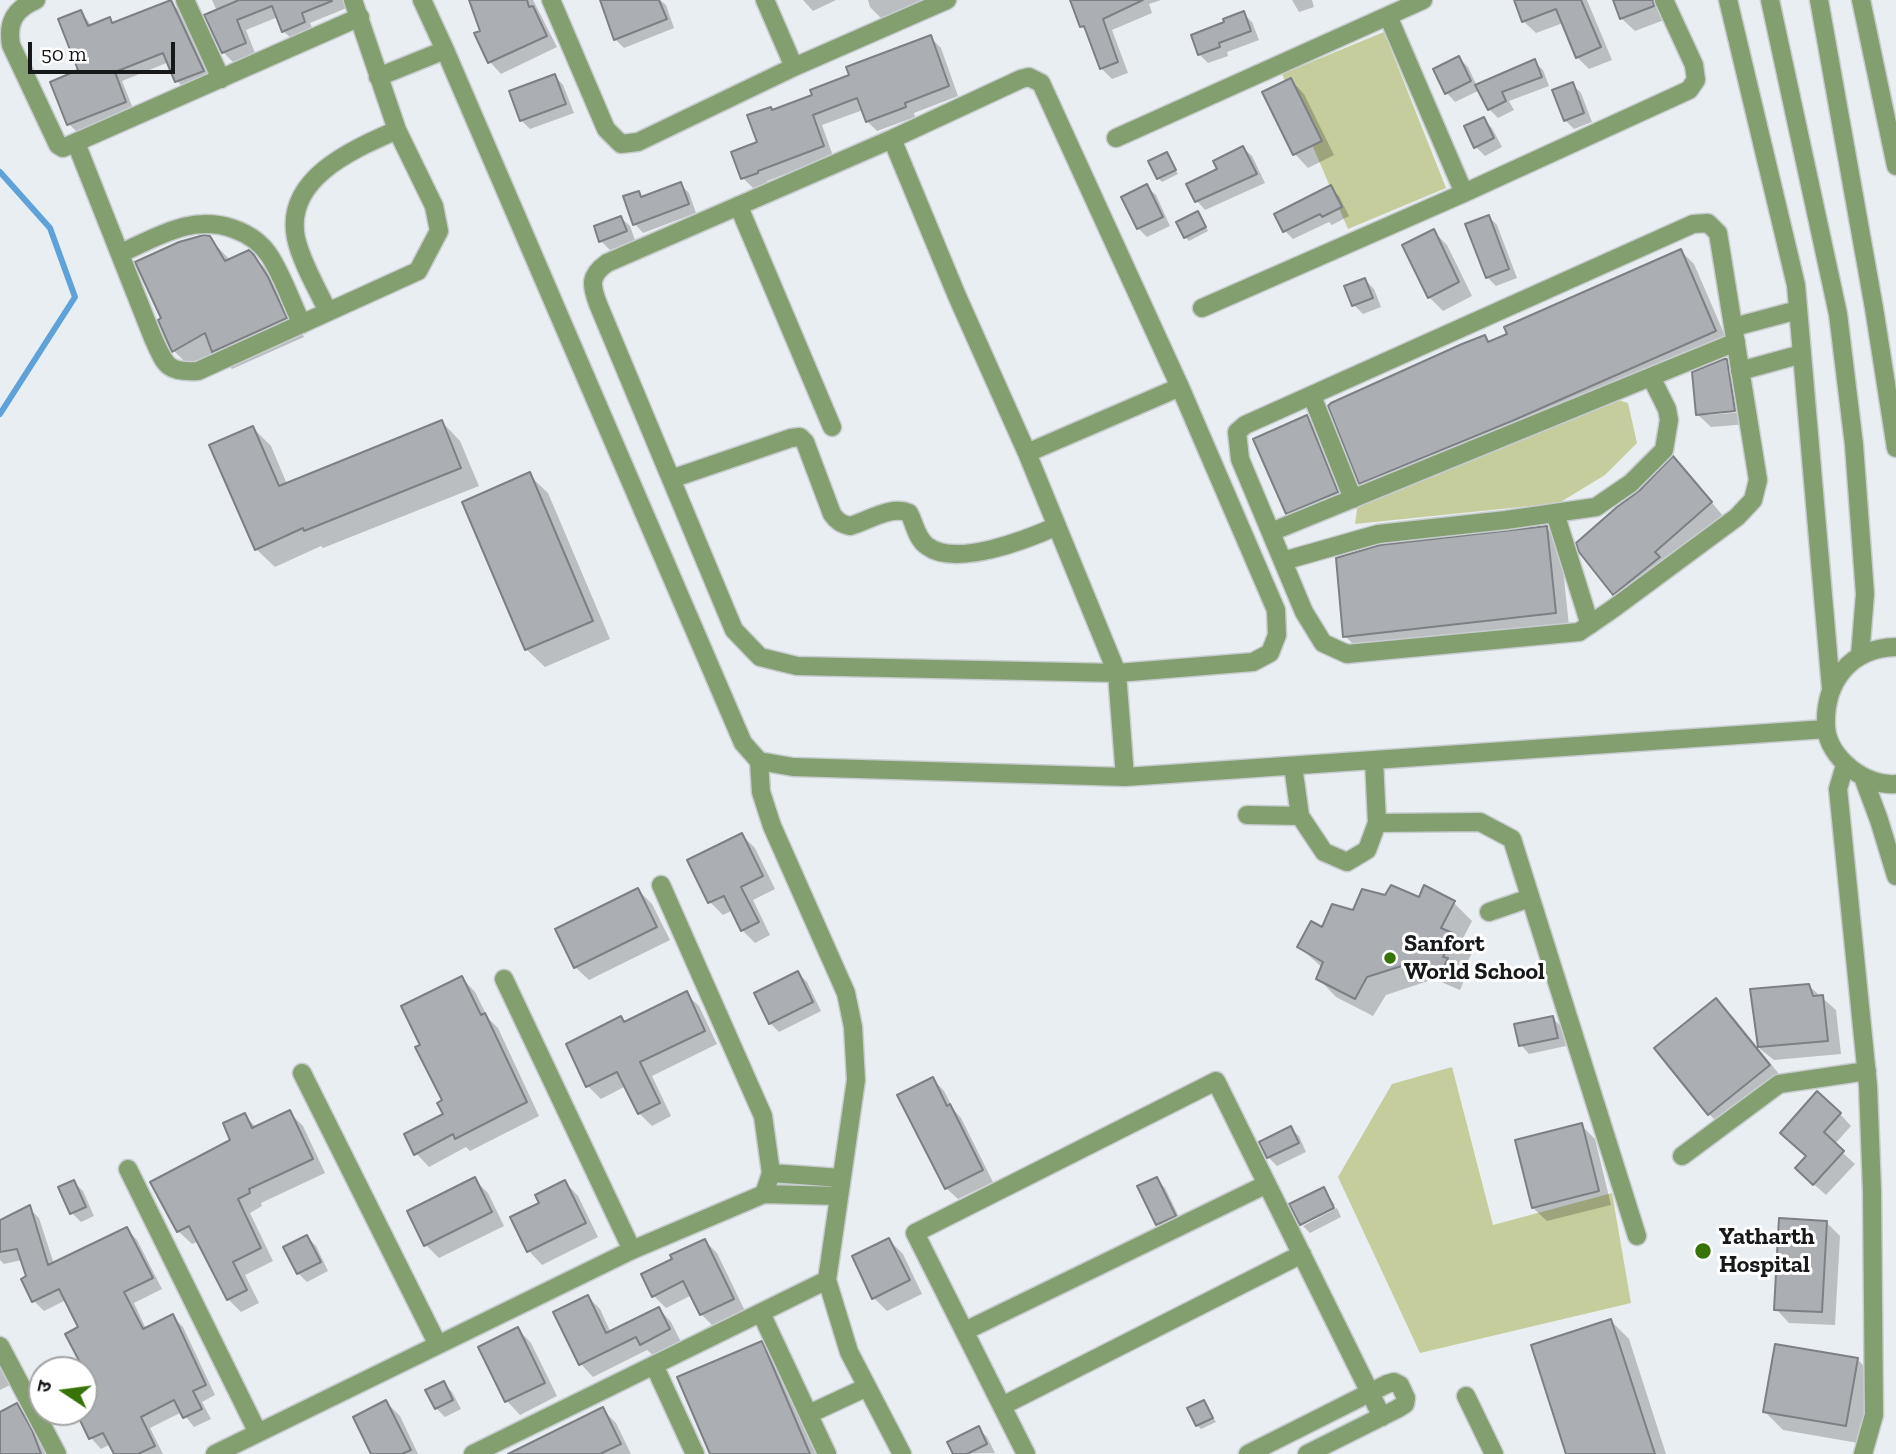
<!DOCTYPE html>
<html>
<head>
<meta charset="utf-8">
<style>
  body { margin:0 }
  #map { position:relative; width:1896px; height:1454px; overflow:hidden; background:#e9eef2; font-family:"Zilla Slab","Noto Sans Devanagari",serif }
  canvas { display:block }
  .north { position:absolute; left:28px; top:1356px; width:70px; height:70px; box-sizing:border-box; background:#fff; border:2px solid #a2a3a3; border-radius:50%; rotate:283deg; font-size:19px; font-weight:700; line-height:28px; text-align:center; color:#161819 }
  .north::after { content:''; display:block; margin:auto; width:24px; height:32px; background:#377306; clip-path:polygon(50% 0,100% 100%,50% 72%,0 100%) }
  .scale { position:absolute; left:28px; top:42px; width:147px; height:32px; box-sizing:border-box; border:4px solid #161819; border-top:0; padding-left:9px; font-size:21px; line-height:24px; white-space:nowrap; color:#161819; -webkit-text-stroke:5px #fff; paint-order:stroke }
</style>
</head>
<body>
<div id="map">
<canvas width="1896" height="1454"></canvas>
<div class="north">उ</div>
<div class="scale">50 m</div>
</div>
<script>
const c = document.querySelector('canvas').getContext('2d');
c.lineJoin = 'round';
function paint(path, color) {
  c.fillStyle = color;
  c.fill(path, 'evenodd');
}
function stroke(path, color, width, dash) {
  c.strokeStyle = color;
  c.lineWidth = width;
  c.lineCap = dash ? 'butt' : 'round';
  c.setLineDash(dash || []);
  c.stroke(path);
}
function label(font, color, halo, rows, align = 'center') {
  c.font = font + ' "Zilla Slab",serif';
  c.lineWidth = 6;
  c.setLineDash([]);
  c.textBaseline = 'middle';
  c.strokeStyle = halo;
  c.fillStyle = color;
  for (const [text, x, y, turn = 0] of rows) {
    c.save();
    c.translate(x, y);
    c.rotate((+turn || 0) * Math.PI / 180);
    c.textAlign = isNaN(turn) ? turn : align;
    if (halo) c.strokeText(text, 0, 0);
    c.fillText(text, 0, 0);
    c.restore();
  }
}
const green = new Path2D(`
  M1384,32L1446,188L1348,229L1282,74Z
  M1612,398L1628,403L1637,443L1605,475L1559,503L1355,524L1358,503Z
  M1452,1067L1493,1225L1612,1193L1631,1303L1420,1353L1338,1177L1392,1084Z`);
const shadow = new Path2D(`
  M212,0H346L349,7L310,23L314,32L293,40L283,31L278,17L246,30L255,53L233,62L223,52L217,11Z
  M471,0H533L557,47L501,74L490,62L482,32Z
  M602,0H660L666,5L674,28L624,48L615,39Z
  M803,0H836L813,11Z
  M868,0H923L924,1L881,18L870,7Z
  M1072,0H1161L1149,4L1152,13L1112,30L1128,73L1112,79L1101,68L1089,34L1081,26Z
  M1292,0H1312L1314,7L1299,12Z
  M1516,0H1587L1612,60L1589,69L1577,57L1563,23L1536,33L1523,21Z
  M1615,0H1656L1664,20L1635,31L1621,18Z
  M170,2L179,10L212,80L186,90L177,81L169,62L122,81L134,111L78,133L69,124L81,71V12L92,26L110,19L115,24Z
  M1243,13L1252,22L1259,40L1227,52L1228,56L1208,63L1199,54L1226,23Z
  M930,37L941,48L958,96L914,113L915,117L877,131L867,121L863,110L822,125L833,156L767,181L768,183L753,188L743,178L773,111L814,96Z
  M1459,58L1468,67L1477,86L1534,61L1543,70L1549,86L1509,101L1514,110L1498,118L1489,109L1480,90L1455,102L1447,93Z
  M555,76L563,85L574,113L530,129L521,120Z
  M1291,80L1304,94L1334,155L1308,168L1295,154Z
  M1572,84L1581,93L1592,122L1574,129L1565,120Z
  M1483,119L1492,128L1502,147L1485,156L1476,147Z
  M1243,148L1252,156L1265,183L1205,210L1197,201L1219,170Z
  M1166,154L1178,174L1162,182L1158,178Z
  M680,184L689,193L696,213L643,233L635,224L638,193L643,198Z
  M1147,187L1156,195L1170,226L1147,237L1138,228L1124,198Z
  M1330,187L1339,196L1349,216L1332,225L1329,222L1293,239L1285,231Z
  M1198,213L1208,231L1189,241L1185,237Z
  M1489,217L1497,225L1517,278L1496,286L1487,277Z
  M621,218L630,226L635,240L610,250L601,241Z
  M1433,231L1447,245L1472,296L1443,311L1429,297Z
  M209,238L230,260L249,252L269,272L282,289L304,337L232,369L217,355L192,369L174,351L160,321Z
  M1681,251L1694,264L1729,345L1374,496L1361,483L1484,337L1490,343Z
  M1365,280L1374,289L1381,307L1363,314L1354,305L1347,287Z
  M1726,361L1740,374L1748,424L1711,427L1697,414ZM1744,408V412L1707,415V412Z
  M1307,417L1321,431L1350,506L1301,526L1287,513Z
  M442,422L460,441L479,486L323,548L321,546L275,567L256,549L253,428L271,446L287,484Z
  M1686,472L1724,517L1628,607L1614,593L1640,492Z
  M529,475L548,493L610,639L545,667L526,649Z
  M1546,527L1560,541L1569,626L1359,650L1345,636Z
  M742,835L755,848L775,889L753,900L770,935L755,943L742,930L733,910L723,915L710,902L690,861Z
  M638,890L652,904L670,940L589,980L575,967Z
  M1386,897L1454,903L1472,921L1461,942L1472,953L1461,974L1465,978L1460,990L1434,979L1386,995L1373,1016L1336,997L1318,978L1323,968L1299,947L1323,929Z
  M798,973L807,982L821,1011L779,1032L770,1023Z
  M462,978L475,992L488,1018L498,1028L539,1116L470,1151L466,1147L429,1167L416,1153L445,1115L444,1101L422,1046Z
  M1809,986L1836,1010L1841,1054L1774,1060L1760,1049L1752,991Z
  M686,994L699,1006L717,1044L652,1076L671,1116L652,1126L639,1113L626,1086L601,1099L588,1086L621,1018L626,1023Z
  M1716,1000L1734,1018L1787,1084L1727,1132L1709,1114Z
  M1552,1018L1561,1026L1566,1046L1529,1054L1521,1045Z
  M933,1079L944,1091L954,1110L961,1118L993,1182L958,1199L946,1188Z
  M290,1113L303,1126L325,1173L261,1203L262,1206L250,1213L273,1261L245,1275L259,1303L241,1312L228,1299L199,1241L192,1244L178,1231L232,1140L244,1115L257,1128Z
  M1840,1114L1851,1126L1834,1145L1855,1164L1826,1195L1809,1180L1808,1157L1794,1144Z
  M1581,1125L1595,1139L1611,1205L1547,1221L1533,1208Z
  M1290,1128L1299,1136L1306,1152L1277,1166L1268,1157Z
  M474,1179L488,1193L504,1226L439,1258L425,1244Z
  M1156,1179L1165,1188L1183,1225L1166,1233L1158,1224Z
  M74,1182L83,1191L94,1216L81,1222L72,1213Z
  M565,1182L578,1196L598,1237L542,1265L529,1251L541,1204Z
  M1323,1189L1335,1205L1302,1222V1225L1292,1205Z
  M29,1208L39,1218L54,1264L127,1229L137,1240L162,1289L134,1303L146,1329L172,1316L183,1327L215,1395L202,1402L211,1419L194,1427L182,1412L150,1428L163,1454H116L111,1444L101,1449L91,1438L79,1412H84V1370H80L83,1368L80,1328L66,1300L44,1311L34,1301L22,1260L4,1264L0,1260V1222Z
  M1337,1208L1341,1217L1310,1233L1303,1226Z
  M1827,1223L1840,1236L1835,1325L1789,1323L1776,1309Z
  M307,1237L316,1246L328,1271L307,1282L298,1273Z
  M889,1240L903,1254L922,1294L887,1311L874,1298Z
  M705,1241L717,1253L745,1311L714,1327L701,1314L692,1295L666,1308L654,1296L675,1260Z
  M588,1297L600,1309L611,1333L659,1309L671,1322L681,1342L654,1356L647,1350L593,1377L581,1364L556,1313Z
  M1611,1321L1629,1339L1666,1454H1568Z
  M518,1329L531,1343L557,1396L520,1415L507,1401Z
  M761,1343L780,1362L819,1454H712Z
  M1858,1360L1876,1378L1864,1444L1783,1430L1764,1411Z
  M0,1365L10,1385L0,1390Z
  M443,1383L452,1392L461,1409L445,1417L436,1408L428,1391Z
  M386,1402L400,1416L418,1454H373Z
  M1204,1402L1216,1422L1201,1429L1197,1425Z
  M17,1406L29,1418L46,1454H0V1414Z
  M602,1409L616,1423L631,1454H512Z
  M978,1428L987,1437L995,1453L955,1454Z`);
const stream = new Path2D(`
  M0,172L50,228L75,297L0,414`);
const building = new Path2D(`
  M171,0L204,71L175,82L163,53L115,72L126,102L67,125L50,82L78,70L58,19L81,10L88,26L110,17L112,23Z
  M239,0H331L332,1L302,13L305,22L282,32L272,6L237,20L246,43L222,53L204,15Z
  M469,0H527L529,7L533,6L547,36L488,63L474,33L480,31Z
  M600,0H659L667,19L614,40Z
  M1070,0H1143L1103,19L1118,62L1100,69L1084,26L1080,27Z
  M1514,0H1581L1601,47L1576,58L1556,9L1522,22Z
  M1613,0H1653L1654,6L1620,19Z
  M1244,11L1251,31L1219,43L1220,47L1198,55L1191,35L1224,22L1223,19Z
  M931,35L949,86L905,103L906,107L866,122L857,98L813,115L824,146L758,171V173L741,179L731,152L757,142L747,115L771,107L772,110L812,95L810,90L849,75L846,67Z
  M1459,56L1471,81L1445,94L1433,69Z
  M1535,59L1542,77L1502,92L1506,101L1488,110L1475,85Z
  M555,74L566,104L520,121L509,91Z
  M1291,78L1322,141L1293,155L1262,92Z
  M1573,82L1584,113L1564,121L1552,90Z
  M1484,117L1494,138L1474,148L1464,126Z
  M1243,146L1257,174L1195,202L1186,184L1217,169L1213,161Z
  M1167,152L1176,170L1157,179L1148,161Z
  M681,182L689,204L633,225L623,196L639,191L641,197Z
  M1147,184L1163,217L1137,229L1121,197Z
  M1331,185L1342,207L1322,217L1320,214L1283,232L1274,214Z
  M1198,211L1206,227L1184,238L1176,222Z
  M1489,215L1509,269L1486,278L1465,224Z
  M621,216L627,231L599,242L594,226Z
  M1434,229L1459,282L1428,298L1402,245Z
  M204,235L210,236L225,261L249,250L254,255L268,277L287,318L212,352L205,333L172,352L158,320L161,318L135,262L179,242Z
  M1681,249L1716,331L1512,421L1359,484L1328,406L1331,403L1462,344L1485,335L1488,342L1507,334L1504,327Z
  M1365,278L1373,298L1352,306L1344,286Z
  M1724,359H1727L1735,411L1696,415L1692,372Z
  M1307,415L1338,492L1286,514L1253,439Z
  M442,420L461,468L304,531L303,528L255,550L209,445L253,426L279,486Z
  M1673,456L1712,502L1655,552L1660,557L1613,595L1579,552L1576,543L1617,507L1639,491Z
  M530,472L593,621L525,650L462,502Z
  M1547,526L1556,613L1343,637L1336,558L1380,545Z
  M742,833L763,876L741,887L759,922L741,931L724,896L708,903L687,860Z
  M1391,885L1419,897L1424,885L1455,901L1441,928L1455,934L1443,957L1448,958L1441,973L1414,962L1367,977L1355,999L1316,979L1323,962L1297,947L1311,921L1322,927L1332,904L1353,910L1362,889L1385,895Z
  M638,888L657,927L574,968L555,929Z
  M798,971L813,1002L769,1024L754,993Z
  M462,976L481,1015L485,1013L527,1102L455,1139L453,1134L414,1155L404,1134L443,1114L437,1103L442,1100L415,1047L420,1045L401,1006Z
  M1809,984L1813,996L1823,995L1828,1041L1758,1047L1750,989Z
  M687,991L705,1031L640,1062L660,1103L638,1114L617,1072L586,1087L566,1044L621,1016L624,1022Z
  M1716,998L1770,1065L1708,1115L1654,1048Z
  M1553,1016L1558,1038L1519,1046L1514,1024Z
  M933,1077L947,1106L950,1104L983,1170L945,1189L897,1095Z
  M1817,1091L1841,1113L1824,1132L1844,1151L1813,1185L1795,1168L1806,1156L1780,1133Z
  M290,1110L313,1159L249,1189L250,1193L238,1199L261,1248L233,1262L247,1290L227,1300L189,1226L177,1232L150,1182L230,1140L223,1123L245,1113L252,1128Z
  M1582,1123L1599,1191L1532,1208L1515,1140Z
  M1291,1126L1299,1143L1267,1158L1259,1142Z
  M475,1177L492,1212L424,1246L407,1211Z
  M1157,1177L1176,1216L1156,1225L1137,1186Z
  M74,1180L86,1207L70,1214L58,1187Z
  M565,1180L586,1223L527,1252L510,1217L539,1203L535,1195Z
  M1324,1187L1334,1208L1300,1225L1289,1204Z
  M30,1205L48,1265L127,1227L153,1278L124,1292L143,1329L173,1314L206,1385L193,1391L202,1409L183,1418L174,1400L141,1417L155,1446L138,1454H114L103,1433L89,1439L78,1416L84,1413V1370L65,1334L78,1327L59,1289L32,1302L21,1279L26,1276L17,1249L0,1252V1220Z
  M1779,1218L1827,1221L1822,1312L1774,1310Z
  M307,1235L321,1262L297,1274L283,1247Z
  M889,1238L910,1280L872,1299L852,1256Z
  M705,1239L734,1299L700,1315L683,1281L652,1297L641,1274L672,1259L670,1255Z
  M588,1295L606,1333L659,1307L670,1329L640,1345L636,1337L579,1365L553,1312Z
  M1611,1319L1655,1454H1566L1531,1345Z
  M518,1327L545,1383L505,1402L478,1347Z
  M762,1341L810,1454H710L677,1377Z
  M1775,1344L1858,1358L1846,1426L1763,1412Z
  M444,1381L453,1400L435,1409L425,1390Z
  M386,1400L411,1450L402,1454H371L353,1417Z
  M1204,1400L1213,1418L1196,1426L1187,1408Z
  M17,1403L32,1430L41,1454H0V1412Z
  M603,1407L621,1444L600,1454H508Z
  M979,1426L987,1444L967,1454H953L947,1442Z`);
const minor = new Path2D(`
  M36,0C15,9 7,22 11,45L58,145L63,148L360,17
  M185,0L221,79
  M422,0L445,50L743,743L759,761L793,767L1125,777L1826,729
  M551,0L606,129L621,144L638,142L794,67L947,0
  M765,0L794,67
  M1728,0L1796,285L1831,688
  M1770,0L1838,314L1854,445L1865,594L1860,656
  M1819,0L1874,308L1896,448
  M1861,0L1896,166
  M1388,16L1464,193
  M378,77L445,50
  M1029,77L1041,83L1180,387L1276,610L1277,635L1270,653L1253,662L1117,673L797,666L760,657L734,630L598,304C591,285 589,276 607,263L892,139L1021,79Z
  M1116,138L1423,0
  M892,139L957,296L1027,453L1117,673L1125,777
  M76,143L153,338C165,364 166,373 198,371L418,271L439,231L434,206L397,130L353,0
  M739,207L832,427
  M1708,223L1718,233L1758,480L1753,500L1737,517L1614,608L1579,632L1347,654L1323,643L1304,612L1240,459L1237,432L1245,425L1693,224Z
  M121,253C159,236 192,214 234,229C248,234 261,243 269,255C283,276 291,302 302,324
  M1202,308L1464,193L1689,90L1696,80L1694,65L1664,0
  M328,312C318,290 301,262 296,238C284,178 354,149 397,130
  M1734,327L1798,310
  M1740,371L1802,354
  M1312,396L1353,499
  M1027,453L1180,387
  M671,479L791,438L800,437L805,442L832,514C837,521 841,524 850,526C868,521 891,505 909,513C915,524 916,538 927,546C956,568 1028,539 1057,526
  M1555,513L1590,625
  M1271,532L1736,342
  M1283,561L1378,534L1506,520L1596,507L1631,483L1664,450L1669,420L1667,409L1651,377
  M1896,647C1850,648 1824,682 1826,727C1828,758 1866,787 1896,784
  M759,761L761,792L772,826L846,993L853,1027L856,1080L827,1280L849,1352L902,1454
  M1845,765L1838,789L1868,1086L1872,1191L1874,1415L1863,1454
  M1293,766L1300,816L1324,852L1347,862L1367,850L1377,823L1374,760
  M1863,777L1879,820L1896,876
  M1247,815L1300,816
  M1377,823L1480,822L1512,839L1637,1236
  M1489,912L1530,898
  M504,979L632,1250
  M302,1073L438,1345
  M1682,1156L1779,1084L1867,1071
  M128,1169L258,1433
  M771,1173L841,1178
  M764,1194L839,1196
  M761,1313L827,1454
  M965,1331L1267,1184
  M0,1346L57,1454
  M654,1365L695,1454
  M1466,1396L1494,1454
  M1002,1406L1302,1254
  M809,1414L867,1387
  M215,1454L632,1250L764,1194L771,1173L763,1116L661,885
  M473,1454L827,1280
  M1026,1454L915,1233L1216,1081L1382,1417
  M1248,1454L1387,1384L1394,1382L1400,1385L1406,1398L1405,1404L1397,1409L1307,1454`);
const markers = [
  [1390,958,7,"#377306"],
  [1703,1251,9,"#377306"]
];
const poiNames = [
  ["Sanfort",1404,944],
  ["World School",1404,972],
  ["Yatharth",1719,1237],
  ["Hospital",1719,1265]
];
paint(green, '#c5cd9c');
paint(shadow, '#0003');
stroke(stream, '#5fa2da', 6);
paint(building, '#abafb3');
stroke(building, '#7c8084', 2);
stroke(minor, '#c7cccf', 21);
stroke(minor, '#839f6f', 18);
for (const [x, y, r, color] of markers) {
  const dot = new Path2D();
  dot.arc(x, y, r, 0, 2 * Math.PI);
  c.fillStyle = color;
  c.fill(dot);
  stroke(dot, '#fff', 2.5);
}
label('bold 24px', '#161819', '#fff', poiNames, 'left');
</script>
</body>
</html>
